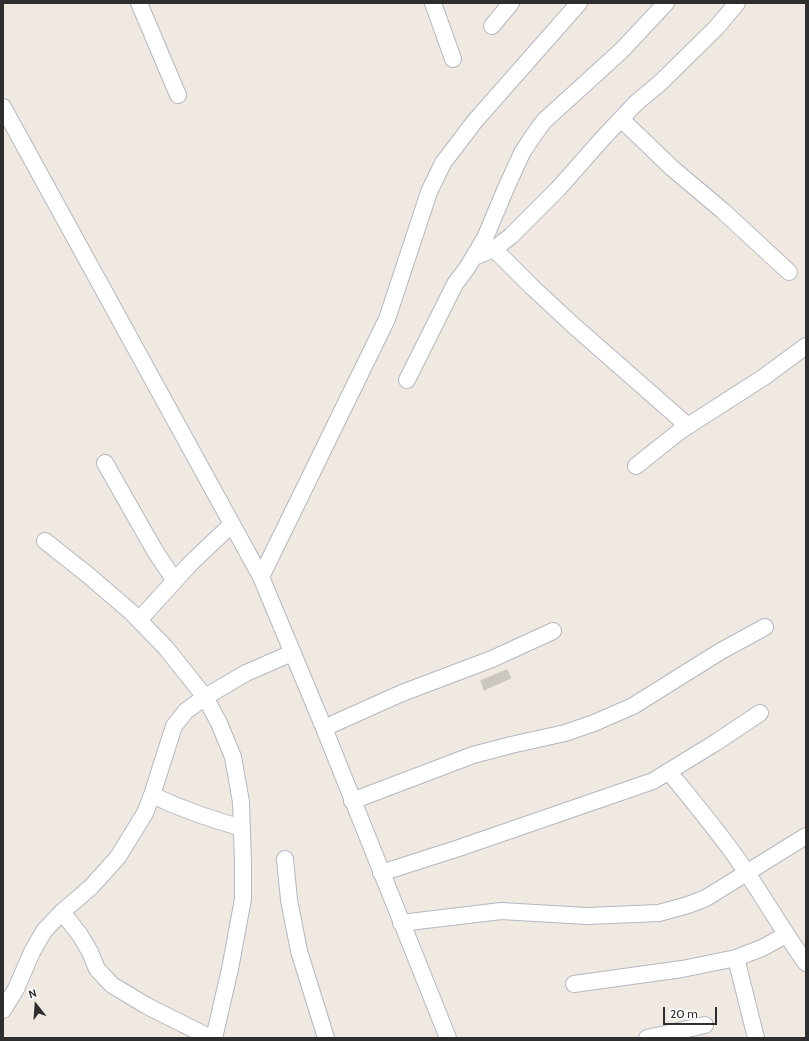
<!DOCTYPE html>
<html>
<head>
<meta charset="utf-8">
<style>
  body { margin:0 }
  #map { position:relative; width:809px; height:1041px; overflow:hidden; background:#efe9e1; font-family:Cabin,sans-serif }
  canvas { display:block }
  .frame { position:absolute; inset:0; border:4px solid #2e2e2e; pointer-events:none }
  .north { position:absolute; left:16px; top:985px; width:40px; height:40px; -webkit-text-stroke:3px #fff; paint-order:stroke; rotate:343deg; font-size:11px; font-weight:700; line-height:16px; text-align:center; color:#2e2e2e }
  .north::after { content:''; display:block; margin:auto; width:14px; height:18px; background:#2e2e2e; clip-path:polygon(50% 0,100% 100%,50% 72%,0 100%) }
  .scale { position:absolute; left:663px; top:1007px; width:54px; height:18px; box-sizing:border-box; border:2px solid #2e2e2e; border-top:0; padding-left:5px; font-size:12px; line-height:14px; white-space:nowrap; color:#2e2e2e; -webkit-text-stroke:3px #fff; paint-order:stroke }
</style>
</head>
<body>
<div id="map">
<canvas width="809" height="1041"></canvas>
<div class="frame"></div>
<div class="north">N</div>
<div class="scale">20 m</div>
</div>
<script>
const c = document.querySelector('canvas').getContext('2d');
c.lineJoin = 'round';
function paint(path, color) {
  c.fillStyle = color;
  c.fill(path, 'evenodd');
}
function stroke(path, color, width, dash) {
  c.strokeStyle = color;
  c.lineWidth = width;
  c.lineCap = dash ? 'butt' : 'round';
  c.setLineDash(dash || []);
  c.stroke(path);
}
const building = new Path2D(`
  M507,670L511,678L484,690L481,681Z`);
const minor = new Path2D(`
  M139,3L178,95
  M433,3L453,59
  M492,26L511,3
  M3,107L261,577L324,728L448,1038
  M621,119L672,168L723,211L789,272
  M494,249L531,286L573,325L688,426
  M474,257L494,249L511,236L558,189L603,138L636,103L660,83L716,28L737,3
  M407,380L455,284L467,268L485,238L506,188L522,153L531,139L544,121L622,50L666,3
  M105,463L155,551L175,581
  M636,466L680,431L764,377L806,346
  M45,541L88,575L131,612L166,648L205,697L219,723L233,757L241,802L243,863V899L230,969L214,1038
  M261,577L387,319L429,192L443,163L475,121L579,3
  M139,620L190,564L232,524
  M324,728L402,693L492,659L553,631
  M669,772C696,805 724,838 747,873C767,903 785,934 806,963
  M152,795C183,810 209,818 242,828
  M352,801L473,755L511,745L565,733L594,723L633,706L721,651L765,627
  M285,859L289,900L299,951L326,1038
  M381,873L459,848L653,781L715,743L760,713
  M62,912L80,935L90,952L97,969L112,985L147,1006L211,1038
  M401,923L501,911L587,916L659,913L688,905L706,898L806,836
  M736,958L756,1038
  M574,984L682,969L736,958L762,948L786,935
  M3,1010L16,989L32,952L44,931L62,912L91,887L118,857L145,813L152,795L174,726L186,711L205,697L246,673L292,653
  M647,1038L705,1025`);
paint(building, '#cbc7bf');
stroke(building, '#cbc5ba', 1);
stroke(minor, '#b4b7c1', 18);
stroke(minor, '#fff', 16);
</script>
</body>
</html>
